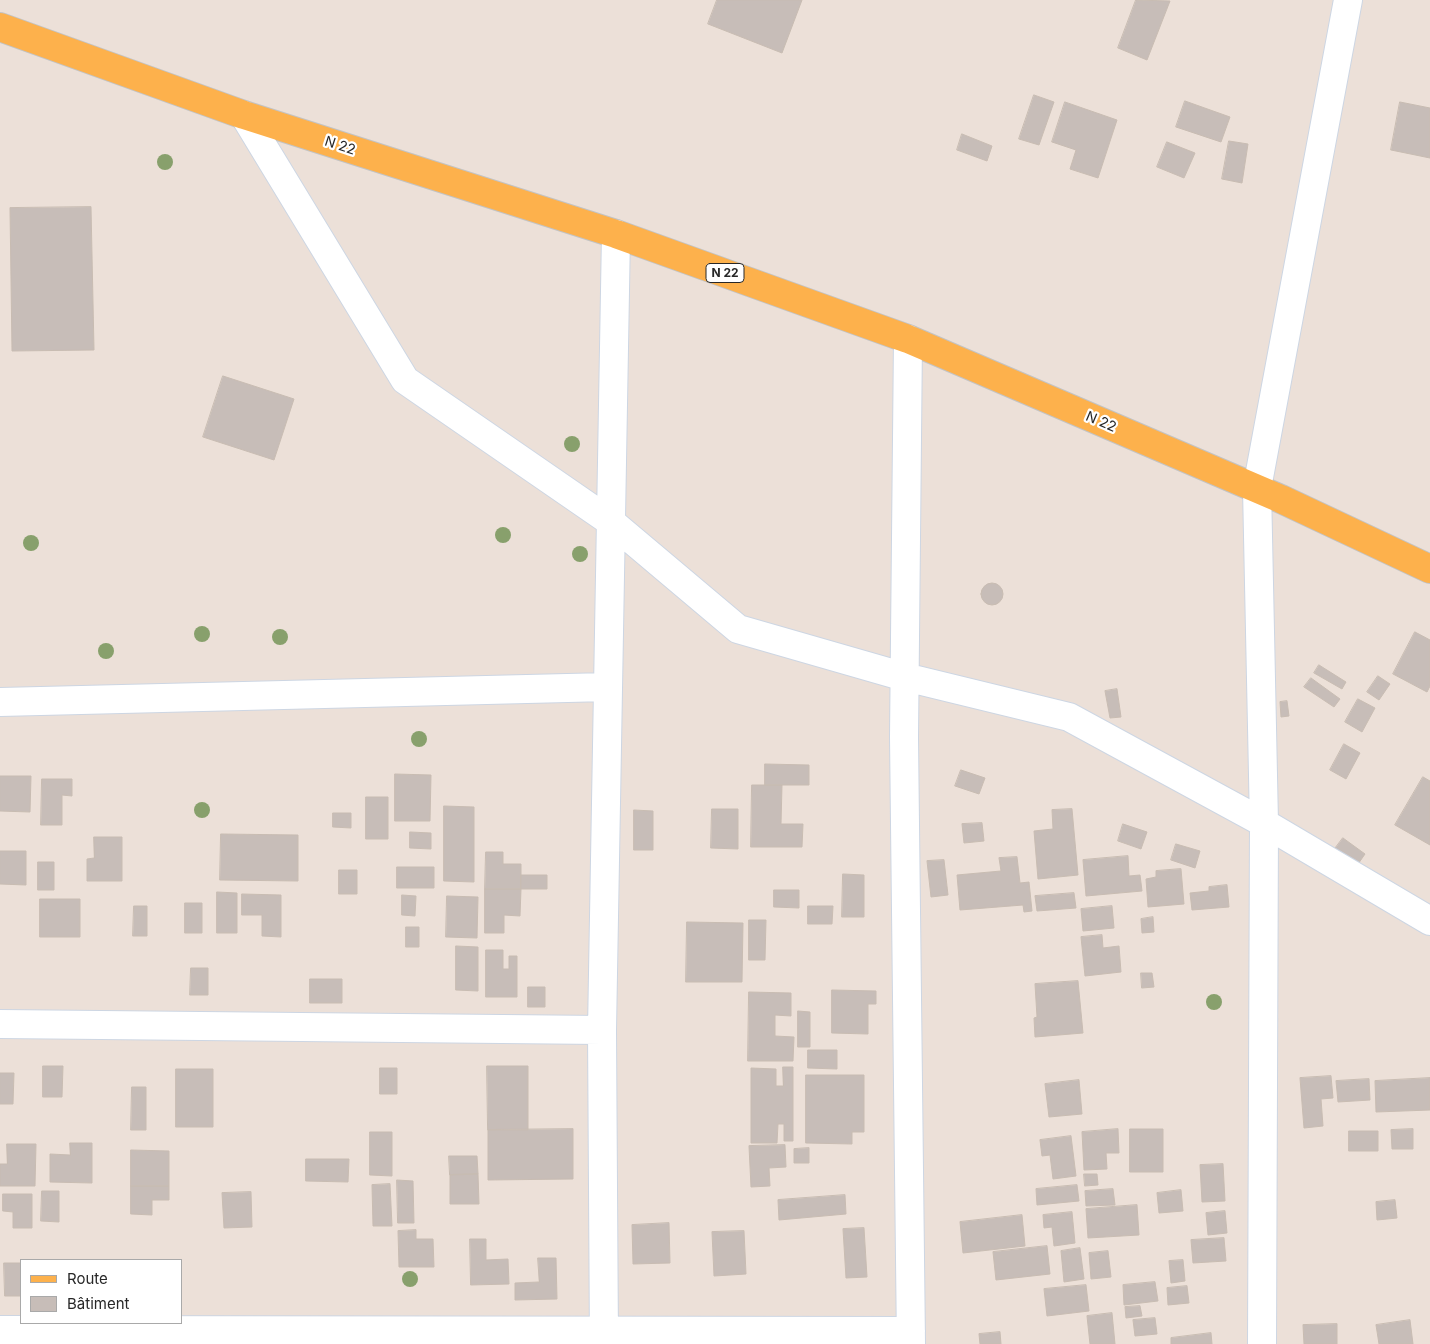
<!DOCTYPE html>
<html>
<head>
<meta charset="utf-8">
<style>
  body { margin:0 }
  #map { position:relative; width:1430px; height:1344px; overflow:hidden; background:#ece0d8; font-family:Inter,sans-serif }
  canvas { display:block }
  .legend { position:absolute; left:20px; top:1259px; width:162px; height:65px; box-sizing:border-box; background:#fff; border:1px solid #a9a9a9; margin:0; padding:6px 9px; list-style:none; font-size:15px; color:#282828 }
  .legend li { display:flex; align-items:center; gap:10px; height:25px }
  .legend b { width:25px; border:1px solid #a9a9a9 }
</style>
</head>
<body>
<div id="map">
<canvas width="1430" height="1344"></canvas>
<ul class="legend">
<li><b style="height:6px;background:#fdb14c"></b>Route</li>
<li><b style="height:14px;background:#c7bdb8"></b>Bâtiment</li>
</ul>
</div>
<script>
const c = document.querySelector('canvas').getContext('2d');
c.lineJoin = 'round';
function paint(path, color) {
  c.fillStyle = color;
  c.fill(path, 'evenodd');
}
function stroke(path, color, width, dash) {
  c.strokeStyle = color;
  c.lineWidth = width;
  c.lineCap = dash ? 'butt' : 'round';
  c.setLineDash(dash || []);
  c.stroke(path);
}
function label(font, color, halo, rows, align = 'center') {
  c.font = font + ' Inter,sans-serif';
  c.lineWidth = 4.5;
  c.setLineDash([]);
  c.textBaseline = 'middle';
  c.strokeStyle = halo;
  c.fillStyle = color;
  for (const [text, x, y, turn = 0] of rows) {
    c.save();
    c.translate(x, y);
    c.rotate((+turn || 0) * Math.PI / 180);
    c.textAlign = isNaN(turn) ? turn : align;
    if (halo) c.strokeText(text, 0, 0);
    c.fillText(text, 0, 0);
    c.restore();
  }
}
const building = new Path2D(`
  M717,0H802L782,53L708,24Z
  M1136,0L1170,1L1147,60L1118,48Z
  M1034,95L1054,102L1039,145L1019,139Z
  M1185,101L1230,117L1221,142L1176,127Z
  M1065,102L1117,120L1098,178L1070,169L1076,150L1052,142Z
  M1400,102L1430,108V158L1391,150Z
  M962,134L992,146L987,161L957,150Z
  M1229,141L1248,144L1242,183L1222,179Z
  M1167,142L1195,153L1184,178L1157,167Z
  M91,207L94,350L12,351L10,208Z
  M223,376L294,399L274,460L203,437Z
  M981 594a11 11 0 1 1 22 0a11 11 0 1 1-22 0Z
  M1415,632L1430,640V686L1427,692L1393,674Z
  M1319,665L1346,682L1342,689L1314,673Z
  M1378,676L1390,684L1379,700L1367,692Z
  M1311,678L1340,699L1334,707L1304,687Z
  M1117,689L1121,717L1110,718L1105,691Z
  M1358,699L1375,708L1362,732L1345,722Z
  M1287,701L1289,716L1281,717L1280,702Z
  M1344,744L1360,753L1346,779L1330,770Z
  M765,764L809,765V785H765Z
  M961,770L985,778L979,794L955,786Z
  M395,774L431,775L430,821H395Z
  M0,776H31L30,812L0,811Z
  M1423,777L1430,781V845L1395,825Z
  M42,779H72V796L62,795V825H41Z
  M752,785H782L781,824H803L802,847H751Z
  M366,797H388V839H366Z
  M444,806L474,807V882L444,881Z
  M712,809H738V849L711,848Z
  M1072,809L1078,875L1038,879L1034,831L1053,829L1052,810Z
  M634,810L653,811V850H634Z
  M333,813H351V828L333,827Z
  M982,823L984,841L964,843L962,824Z
  M1123,824L1147,832L1141,849L1118,841Z
  M410,832L431,833V849L410,848Z
  M221,834L298,835V881L220,880Z
  M94,837H122V881H87V859L94,858Z
  M1343,838L1365,854L1356,867L1334,850Z
  M1176,844L1200,851L1195,868L1171,860Z
  M0,851H26V885L0,884Z
  M486,852H503V864H521V889H485Z
  M1128,856L1129,876L1140,875L1142,891L1086,896L1083,860Z
  M1017,857L1020,883L1029,882L1032,911L1024,912L1023,905L960,910L957,875L1001,871L999,858Z
  M944,860L948,895L931,897L927,861Z
  M38,862H54V890H38Z
  M397,867H434V888H397Z
  M1181,869L1184,904L1148,907L1146,879L1156,877V871Z
  M339,870H357V894H339Z
  M843,874L864,875V917H842Z
  M521,875H547V889H521Z
  M1227,885L1229,907L1192,910L1190,893L1209,891V887Z
  M485,889H521L520,916L504,915V933H485Z
  M774,890H799V908L774,907Z
  M217,892L237,893V933H217Z
  M1074,893L1076,908L1037,911L1035,896Z
  M242,894L281,895V937L262,936V915H242Z
  M402,895L416,896L415,916L402,915Z
  M447,896L478,897L477,938L446,937Z
  M40,899H80V937H40Z
  M185,903H202V933H185Z
  M134,906H147V936H133Z
  M808,906H833L832,924H808Z
  M1112,906L1114,928L1083,931L1081,909Z
  M1153,917L1154,932L1142,933L1141,919Z
  M749,920H766L765,960H749Z
  M687,922L743,923L742,982H686Z
  M406,927H419V947H406Z
  M1102,935L1103,948L1119,946L1121,972L1085,976L1081,937Z
  M456,946L478,947V991L456,990Z
  M486,950H503V969H509V956H517V997H486Z
  M191,968H208V995H190Z
  M1141,973H1152L1154,987L1142,988Z
  M310,979H342V1003H310Z
  M1078,981L1083,1033L1035,1037L1034,1018L1037,1017L1035,984Z
  M528,987H545V1007H528Z
  M832,990L876,991V1004H868V1034L832,1033Z
  M749,992L791,993V1016L775,1015V1036L794,1037L793,1061H748Z
  M798,1011L810,1012V1047H798Z
  M808,1050H837V1069L808,1068Z
  M43,1066H63L62,1097H43Z
  M487,1066H528V1130H488Z
  M783,1067H793V1141H784V1124H778L777,1143H751V1068L776,1069V1086H783Z
  M380,1068H397V1094H380Z
  M176,1069H213V1127H176Z
  M0,1073H14L13,1104H0Z
  M806,1075H864V1132H852V1144L806,1143Z
  M1331,1076L1333,1098L1321,1099L1323,1126L1304,1128L1300,1078Z
  M1430,1078V1110L1376,1112L1375,1081Z
  M1369,1079L1370,1100L1338,1102L1336,1081Z
  M1079,1080L1082,1114L1049,1117L1045,1084Z
  M132,1087H146V1130H131Z
  M573,1129V1179L488,1180V1130Z
  M1118,1129L1119,1153H1106L1107,1169L1084,1170L1082,1132Z
  M1130,1129H1163V1172H1130Z
  M1413,1129V1149H1392L1391,1130Z
  M1349,1131H1378V1151H1349Z
  M370,1132H392V1176L370,1175Z
  M1071,1136L1076,1176L1053,1179L1050,1155L1042,1156L1040,1140Z
  M70,1143H92V1183L50,1182V1154L70,1155Z
  M7,1144H36L35,1186H0V1164H7Z
  M785,1145L786,1167L769,1168L770,1186L751,1187L749,1146Z
  M809,1148V1163H794V1149Z
  M131,1150L169,1151V1186H131Z
  M449,1156H477L478,1174L450,1175Z
  M306,1159H349L348,1182L306,1181Z
  M1223,1164L1225,1201L1202,1202L1200,1165Z
  M478,1174L479,1204H450V1175Z
  M1084,1174H1097L1098,1185L1085,1186Z
  M397,1180L413,1181L414,1223H398Z
  M390,1184L392,1226H373L372,1185Z
  M1077,1185L1079,1201L1037,1205L1036,1189Z
  M131,1186H169V1200H152V1215L131,1214Z
  M1113,1189L1115,1205L1086,1206L1085,1191Z
  M1181,1190L1183,1211L1159,1213L1157,1193Z
  M42,1191H59V1222L41,1221Z
  M251,1192L252,1227L224,1228L222,1193Z
  M3,1194H32V1228H13V1212L3,1211Z
  M845,1195L846,1214L779,1220L778,1200Z
  M1395,1200L1397,1218L1377,1220L1376,1202Z
  M1137,1205L1139,1235L1088,1238L1086,1209Z
  M1225,1211L1227,1233L1208,1235L1206,1213Z
  M1072,1212L1075,1243L1054,1246L1052,1227L1044,1228L1043,1215Z
  M1022,1215L1025,1246L963,1253L960,1222Z
  M669,1223L670,1263L633,1264L632,1225Z
  M864,1228L867,1277L846,1278L843,1229Z
  M416,1230V1239H433L434,1267H399L398,1231Z
  M744,1231L746,1274L714,1276L712,1232Z
  M1224,1238L1226,1261L1193,1263L1191,1240Z
  M470,1239H486V1260L508,1259L509,1284L471,1285Z
  M1047,1246L1050,1274L996,1280L993,1252Z
  M1080,1248L1084,1279L1064,1282L1061,1251Z
  M1108,1251L1111,1277L1091,1279L1089,1253Z
  M538,1258H556L557,1299L515,1300V1283L539,1282Z
  M1183,1260L1185,1281L1171,1283L1169,1261Z
  M4,1263H21V1296H5Z
  M1155,1282L1158,1301L1124,1305L1123,1285Z
  M1086,1285L1089,1311L1047,1316L1044,1289Z
  M1187,1286L1189,1303L1168,1305L1167,1288Z
  M1140,1306L1142,1316L1126,1318L1125,1307Z
  M1112,1313L1115,1344H1090L1087,1316Z
  M1155,1318L1157,1334L1135,1336L1133,1320Z
  M1410,1320L1413,1344H1379L1376,1325Z
  M1337,1324V1344H1304L1303,1325Z
  M1000,1332L1001,1344H980L979,1334Z
  M1211,1333L1212,1344H1171V1338Z`);
const minor = new Path2D(`
  M244,115L405,380L611,522L738,629L905,677L1069,717L1264,823L1430,921
  M908,339L904,737L911,1344
  M0,702L608,687
  M0,1024L602,1030
  M0,1330L911,1331
  M604,1344L602,1030L616,234
  M1262,1344L1264,823L1257,488L1348,0`);
const major = new Path2D(`
  M0,27L244,115L616,234L908,339L1281,499L1430,569`);
const trees = [
  [165,162],
  [572,444],
  [503,535],
  [31,543],
  [580,554],
  [202,634],
  [280,637],
  [106,651],
  [419,739],
  [202,810],
  [1214,1002],
  [410,1279]
];
const shields = [
  [725,273,38]
];
const shieldNames = [
  ["N 22",725,273]
];
const streetNames = [
  ["N 22",340,146,18],
  ["N 22",1101,422,23]
];
paint(building, '#c7bdb8');
stroke(building, '#c8bcb2', 1);
stroke(minor, '#cdd6e3', 30);
stroke(major, '#c3c3c3', 30);
stroke(minor, '#fff', 28);
stroke(major, '#fdb14c', 28);
c.fillStyle = '#88a06c';
for (const [x, y] of trees) {
  c.beginPath();
  c.arc(x, y, 8, 0, 2 * Math.PI);
  c.fill();
}
for (const [x, y, w] of shields) {
  const box = new Path2D();
  box.roundRect(x - w / 2, y - 9.5, w, 19, 4);
  c.fillStyle = '#fff';
  c.fill(box);
  stroke(box, '#282828', 1);
}
label('bold 12px', '#282828', null, shieldNames);
label('14px', '#282828', '#fff', streetNames);
</script>
</body>
</html>
